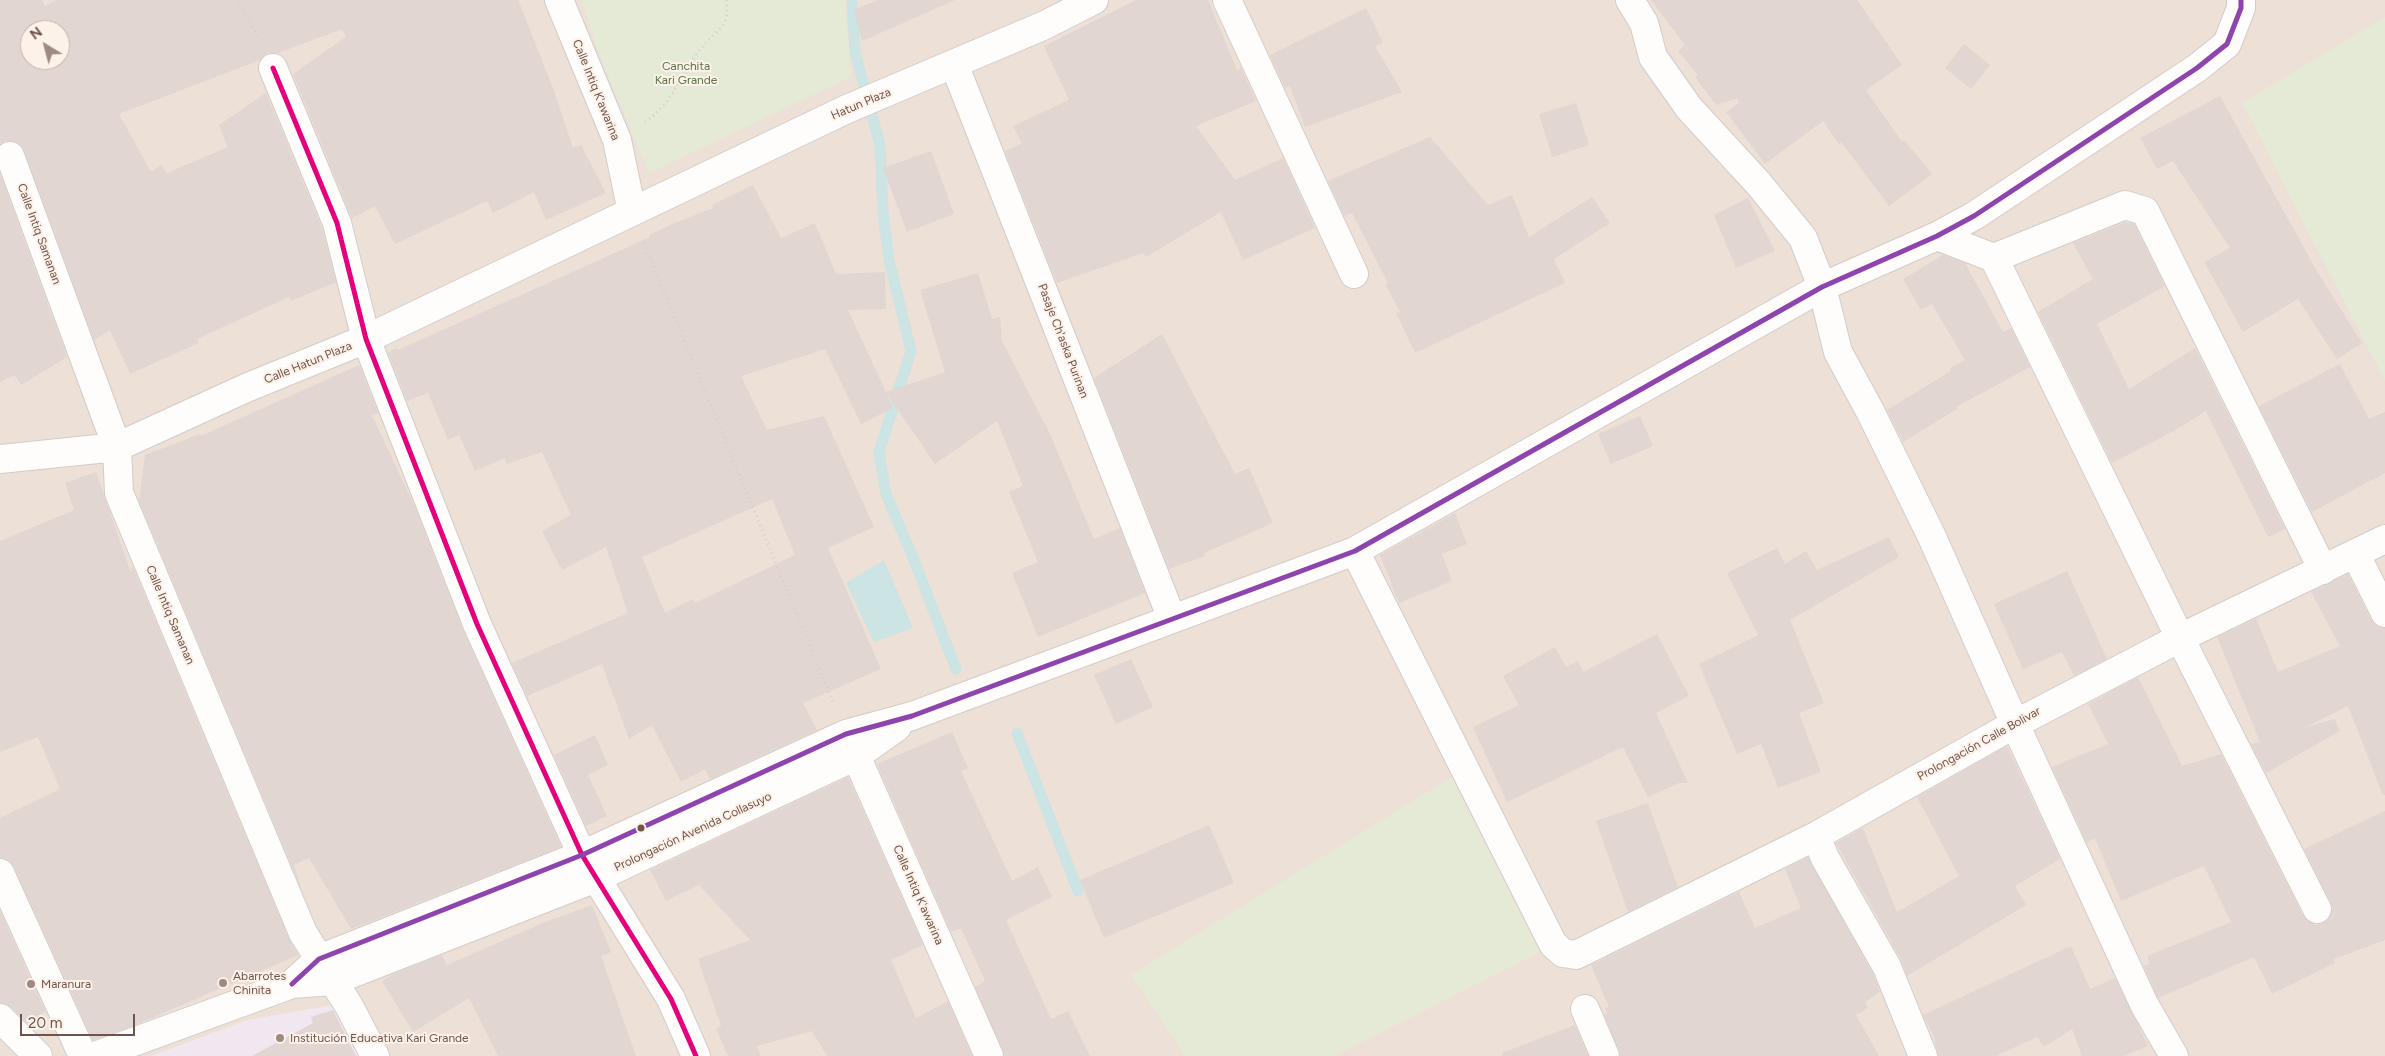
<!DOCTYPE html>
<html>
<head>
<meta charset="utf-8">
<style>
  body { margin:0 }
  #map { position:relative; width:2385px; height:1056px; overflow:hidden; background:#f5efe9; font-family:Figtree,sans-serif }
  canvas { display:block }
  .north { position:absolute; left:20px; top:20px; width:50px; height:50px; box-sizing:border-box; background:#fdf2e9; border:1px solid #c4b3aa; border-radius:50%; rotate:323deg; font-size:14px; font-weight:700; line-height:20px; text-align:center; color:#6f544c }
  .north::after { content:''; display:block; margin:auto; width:18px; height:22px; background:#9e8a83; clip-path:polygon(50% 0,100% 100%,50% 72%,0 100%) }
  .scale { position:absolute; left:20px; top:1014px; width:115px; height:22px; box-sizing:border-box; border:2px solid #6f544c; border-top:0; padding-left:6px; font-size:15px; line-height:18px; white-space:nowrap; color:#6f544c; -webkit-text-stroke:4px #fdf2e9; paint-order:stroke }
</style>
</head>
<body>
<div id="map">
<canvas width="2385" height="1056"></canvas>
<div class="north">N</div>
<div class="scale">20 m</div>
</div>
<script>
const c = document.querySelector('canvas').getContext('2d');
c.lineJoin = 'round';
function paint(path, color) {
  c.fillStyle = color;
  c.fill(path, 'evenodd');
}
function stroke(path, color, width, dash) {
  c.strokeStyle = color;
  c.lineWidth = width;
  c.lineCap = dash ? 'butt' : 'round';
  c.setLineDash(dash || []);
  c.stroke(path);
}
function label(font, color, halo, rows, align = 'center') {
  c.font = font + ' Figtree,sans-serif';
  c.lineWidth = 4;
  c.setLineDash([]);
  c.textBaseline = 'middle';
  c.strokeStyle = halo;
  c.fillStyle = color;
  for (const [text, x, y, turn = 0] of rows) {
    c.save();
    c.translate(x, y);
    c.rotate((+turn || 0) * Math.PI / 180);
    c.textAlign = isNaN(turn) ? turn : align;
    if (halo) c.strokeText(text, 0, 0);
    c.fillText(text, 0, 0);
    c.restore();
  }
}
const residential = new Path2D(`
  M0,0H2385V1056H0ZM30,30H60V60H30Z`);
const education = new Path2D(`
  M344,1003L370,1056H151L247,1020Z`);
const green = new Path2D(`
  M581,0H845L851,77L649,173L598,52Z
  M2385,17V381L2242,103Z
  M1458,773L1546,949L1334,1056H1185L1131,975Z`);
const water = new Path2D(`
  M884,560L913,628L874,642L846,583Z`);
const stream = new Path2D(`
  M852,0L855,52L880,145L883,213L889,260L911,351L879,452L886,494L912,555L956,669
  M1017,733L1078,891`);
const building = new Path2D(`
  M0,0H42L45,6L57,0H518L553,88L573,148L581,145L606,193L546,220L534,192L493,213L487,201L395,244L375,206L352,218L293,74L346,37L342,29L278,53H268L260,60L119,114L151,172L161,165L167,173L228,147L219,125L266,93L322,228L336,282L291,301L289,297L197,339L199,343L130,374L110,330L94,340L24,150L20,144L13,141H5L0,144ZM30,30H60V60H30Z
  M878,0H955L862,41L854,10Z
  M1136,0H1208L1237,70L1241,68L1256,101L1196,126L1235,180L1283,158L1315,228L1243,260L1221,212L1146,257L1143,253L1057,283L1005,151L1022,143L1013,126L1069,100L1044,46Z
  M1651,0H1857L1902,65L1866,90L1902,142L1904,140L1932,174L1889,206L1841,142L1839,144L1823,121L1765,164L1726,112L1739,103L1737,98L1716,105L1695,77L1698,75L1678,51L1685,45Z
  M1366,8L1383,43L1375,46L1402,92L1305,127L1290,86L1285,88L1270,55Z
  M1964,44L1990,65L1971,89L1945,68Z
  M2220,96L2318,273L2362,343L2337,359L2298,299L2243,332L2204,262L2230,248L2173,161L2157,169L2140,138Z
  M1576,103L1589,145L1552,157L1539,114Z
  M1430,137L1488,205L1512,195L1529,237L1592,197L1610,223L1554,259L1565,283L1415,353L1396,313L1400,312L1385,284L1388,283L1352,213L1344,216L1328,181Z
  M931,151L954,214L907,232L883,168Z
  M0,174L67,357L21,385L15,375L0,382Z
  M753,185L781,238L815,223L836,274L885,272L886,309L848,310L886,392L945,372L920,290L978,273L992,319L1000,317L1002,341L1050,434L1094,539L1120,528L1145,593L1038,637L1012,573L1038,562L1009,492L1023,486L997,421L935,464L887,394L893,408L861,424L825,349L741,376L767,430L824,416L874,527L828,548L881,669L803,703L817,730L710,779L705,769L681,782L652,725L629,739L602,664L527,696L512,663L628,613L606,547L562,570L542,531L571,515L542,452L507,464L505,458L475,471L459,435L448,440L428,393L407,401L388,352L397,348L398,350L530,291L650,237L649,235L672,224L713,208L712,205ZM772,499L795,555L695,603L693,599L665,613L642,557Z
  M1748,198L1775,251L1736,268L1714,215Z
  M2126,222L2134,224L2165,286L2097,324L2129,389L2195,348L2285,529L2268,537L2206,411L2172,432L2112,463L2038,312L2093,279L2073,243Z
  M1943,255L1965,263L2003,332L2011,328L2030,367L1956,407L1957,409L1903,442L1887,410L1951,371L1950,368L1965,360L1932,304L1921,310L1903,279Z
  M1162,334L1235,474L1249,468L1273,523L1204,553L1205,556L1169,569L1094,378Z
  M2340,364L2369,419L2385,412V473L2312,512L2259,406Z
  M359,365L378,413L372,415L414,505L463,630L561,847L351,929L309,858L294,865L303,893L139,501L145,455L200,434L201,436Z
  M1640,416L1653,446L1611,464L1598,434Z
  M96,472L131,573L132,565L289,939L298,955L133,1026L93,1040L14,867L9,860L0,858V818L60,789L38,737L0,752V541L74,510L65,483Z
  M1455,513L1467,544L1442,554L1452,581L1399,603L1380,555Z
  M1889,537L1899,557L1790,620L1824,703L1799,713L1821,772L1778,788L1761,744L1737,754L1699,664L1758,635L1727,573L1777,548L1785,564L1806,551L1817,570Z
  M2067,571L2107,659L2074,676L2062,652L2023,669L1994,604Z
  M2348,574L2371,620L2377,626L2385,628V795H2383L2348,706L2304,728L2335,719L2340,731L2266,773L2251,744L2260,742L2217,637L2256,619L2278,672L2340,646L2311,592Z
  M1657,634L1689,696L1656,713L1688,783H1679L1648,797L1623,747L1507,802L1473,727L1519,705L1503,676L1555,647L1566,667L1578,661L1583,672Z
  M1131,659L1153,707L1116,724L1094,675Z
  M2138,677L2182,766L2221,754L2303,916L2309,922L2317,925L2324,923L2330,917L2333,909L2331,902L2304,849L2385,811V940L2334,959L2335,963L2272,994L2254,957L2158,998L2144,966L2150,964L2147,956L2231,922L2204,866L2121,901L2095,838L2087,843L2052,767L2108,744L2088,704Z
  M952,732L968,768L961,771L1012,881L1038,867L1052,897L1006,920L1051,1019L1068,1011L1090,1056H1004L975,987L985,981L961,928L951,932L877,764Z
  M595,735L608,765L588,775L607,816L586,826L554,755Z
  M2007,746L2060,859L2015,886L2026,905L1907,976L1901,959L1836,843L1863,828L1897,912L1959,876L1917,797Z
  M848,777L923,945L891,960L916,1018L948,1001L972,1056H827L812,1031L757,1046L761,1056H728L716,1029L721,1026L698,959L750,940L699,885L666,901L650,870Z
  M1648,803L1678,887L1628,912L1596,821Z
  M1209,825L1234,883L1104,938L1080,880Z
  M1808,857L1873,974L1880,992L1865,1002L1868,1008L1856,1015L1879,1056H1620L1604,1014L1607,1013L1605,1008L1609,1007L1591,965L1739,892L1755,928L1801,908L1785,869Z
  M592,905L611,952L601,956L636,1056H498L469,998L413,1032L382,981L395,973L442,955L447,965L543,923Z
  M0,911L45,1011L28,1024L11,1007L0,1003Z
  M2071,946L2090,989L2115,978L2148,1046L2123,1056H2082L2072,1029L2044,1047L2037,1037L1996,1056H1938L1934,1036L1923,1015Z
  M333,1010L356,1056H252L313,1023L311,1017Z
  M1575,1025L1588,1056H1502V1053Z`);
const path = new Path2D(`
  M238,0L258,38
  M645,122C673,105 682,70 703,46C709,38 723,29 726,19C727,14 727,6 726,0
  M644,243L833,702`);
const minor = new Path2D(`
  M559,0L617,140L632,212
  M1227,0L1354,274
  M1630,0L1644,23L1653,57L1689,108L1758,183L1803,238L1822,287L1838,352L1870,411L1932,537L2015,724L2144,1004L2174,1056
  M954,64L1172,619
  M273,68L337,223L366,339L477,624L582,855L671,999L696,1056
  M10,156L117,447L119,493L303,933L349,1006L375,1056
  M1937,236L1994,258L2125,205L2145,211L2323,570
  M1994,258L2180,638L2317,909
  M0,459L117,447L246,388L366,339L847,109L1045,25L1094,0
  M1355,551L1553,944L1563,953L1576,955L1816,836L2015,724L2180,638L2385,539
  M2356,555L2385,613
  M849,740L989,1056
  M1816,836L1825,858L1887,967L1923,1056
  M0,873L83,1056
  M292,984L319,959L582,855L846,734L912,716L1355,551L1822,287L1937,236L1974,216L2197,68L2227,44L2241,8V0
  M1585,1009L1605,1056
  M0,1018L38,1056
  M95,1056L292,984L333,981L596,878L856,756L897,727`);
const bus1 = new Path2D(`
  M273,68L337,223L366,339L477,624L582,855L671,999L696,1056`);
const bus2 = new Path2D(`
  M292,984L319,959L582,855L846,734L912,716L1355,551L1822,287L1937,236L1974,216L2197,68L2227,44L2241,8V0`);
const markers = [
  [641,828,4.5,"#6f544c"],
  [223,983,5,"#9e8a83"],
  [31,984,5,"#9e8a83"],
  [280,1038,5,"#9e8a83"]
];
const parkNames = [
  ["Canchita",686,66],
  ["Kari Grande",686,80]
];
const streetNames = [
  ["Calle Intiq K'awarina",596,90,68],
  ["Hatun Plaza",861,104,-23],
  ["Calle Intiq Samanan",39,234,70],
  ["Pasaje Ch'aska Purinan",1063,341,69],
  ["Calle Hatun Plaza",308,363,-22],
  ["Calle Intiq Samanan",170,615,67],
  ["Prolongación Calle Bolivar",1979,744,-29],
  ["Prolongación Avenida Collasuyo",693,832,-25],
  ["Calle Intiq K'awarina",918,895,66]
];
const poiNames = [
  ["Abarrotes",233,976],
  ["Chinita",233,990],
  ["Maranura",41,984],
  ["Institución Educativa Kari Grande",290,1038]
];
paint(residential, '#ede0d7');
paint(education, '#f0e7f0');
paint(green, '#e4ead5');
paint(water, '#cce4e3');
stroke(stream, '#cce4e3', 11);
paint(building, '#e1d6d1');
stroke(minor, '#d3ccc7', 30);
stroke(path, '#d8cfcd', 3, [1, 4]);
stroke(minor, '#fefdfc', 28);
stroke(bus1, '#e5007d', 5);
stroke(bus2, '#8e44ad', 5);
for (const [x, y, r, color] of markers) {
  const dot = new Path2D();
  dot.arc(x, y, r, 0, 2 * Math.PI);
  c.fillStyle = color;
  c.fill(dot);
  stroke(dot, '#fdf2e9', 2);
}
label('12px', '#597445', '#fdf2e9', parkNames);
label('12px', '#6f544c', '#fdf2e9', streetNames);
label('12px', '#6f544c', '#fdf2e9', poiNames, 'left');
</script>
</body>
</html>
